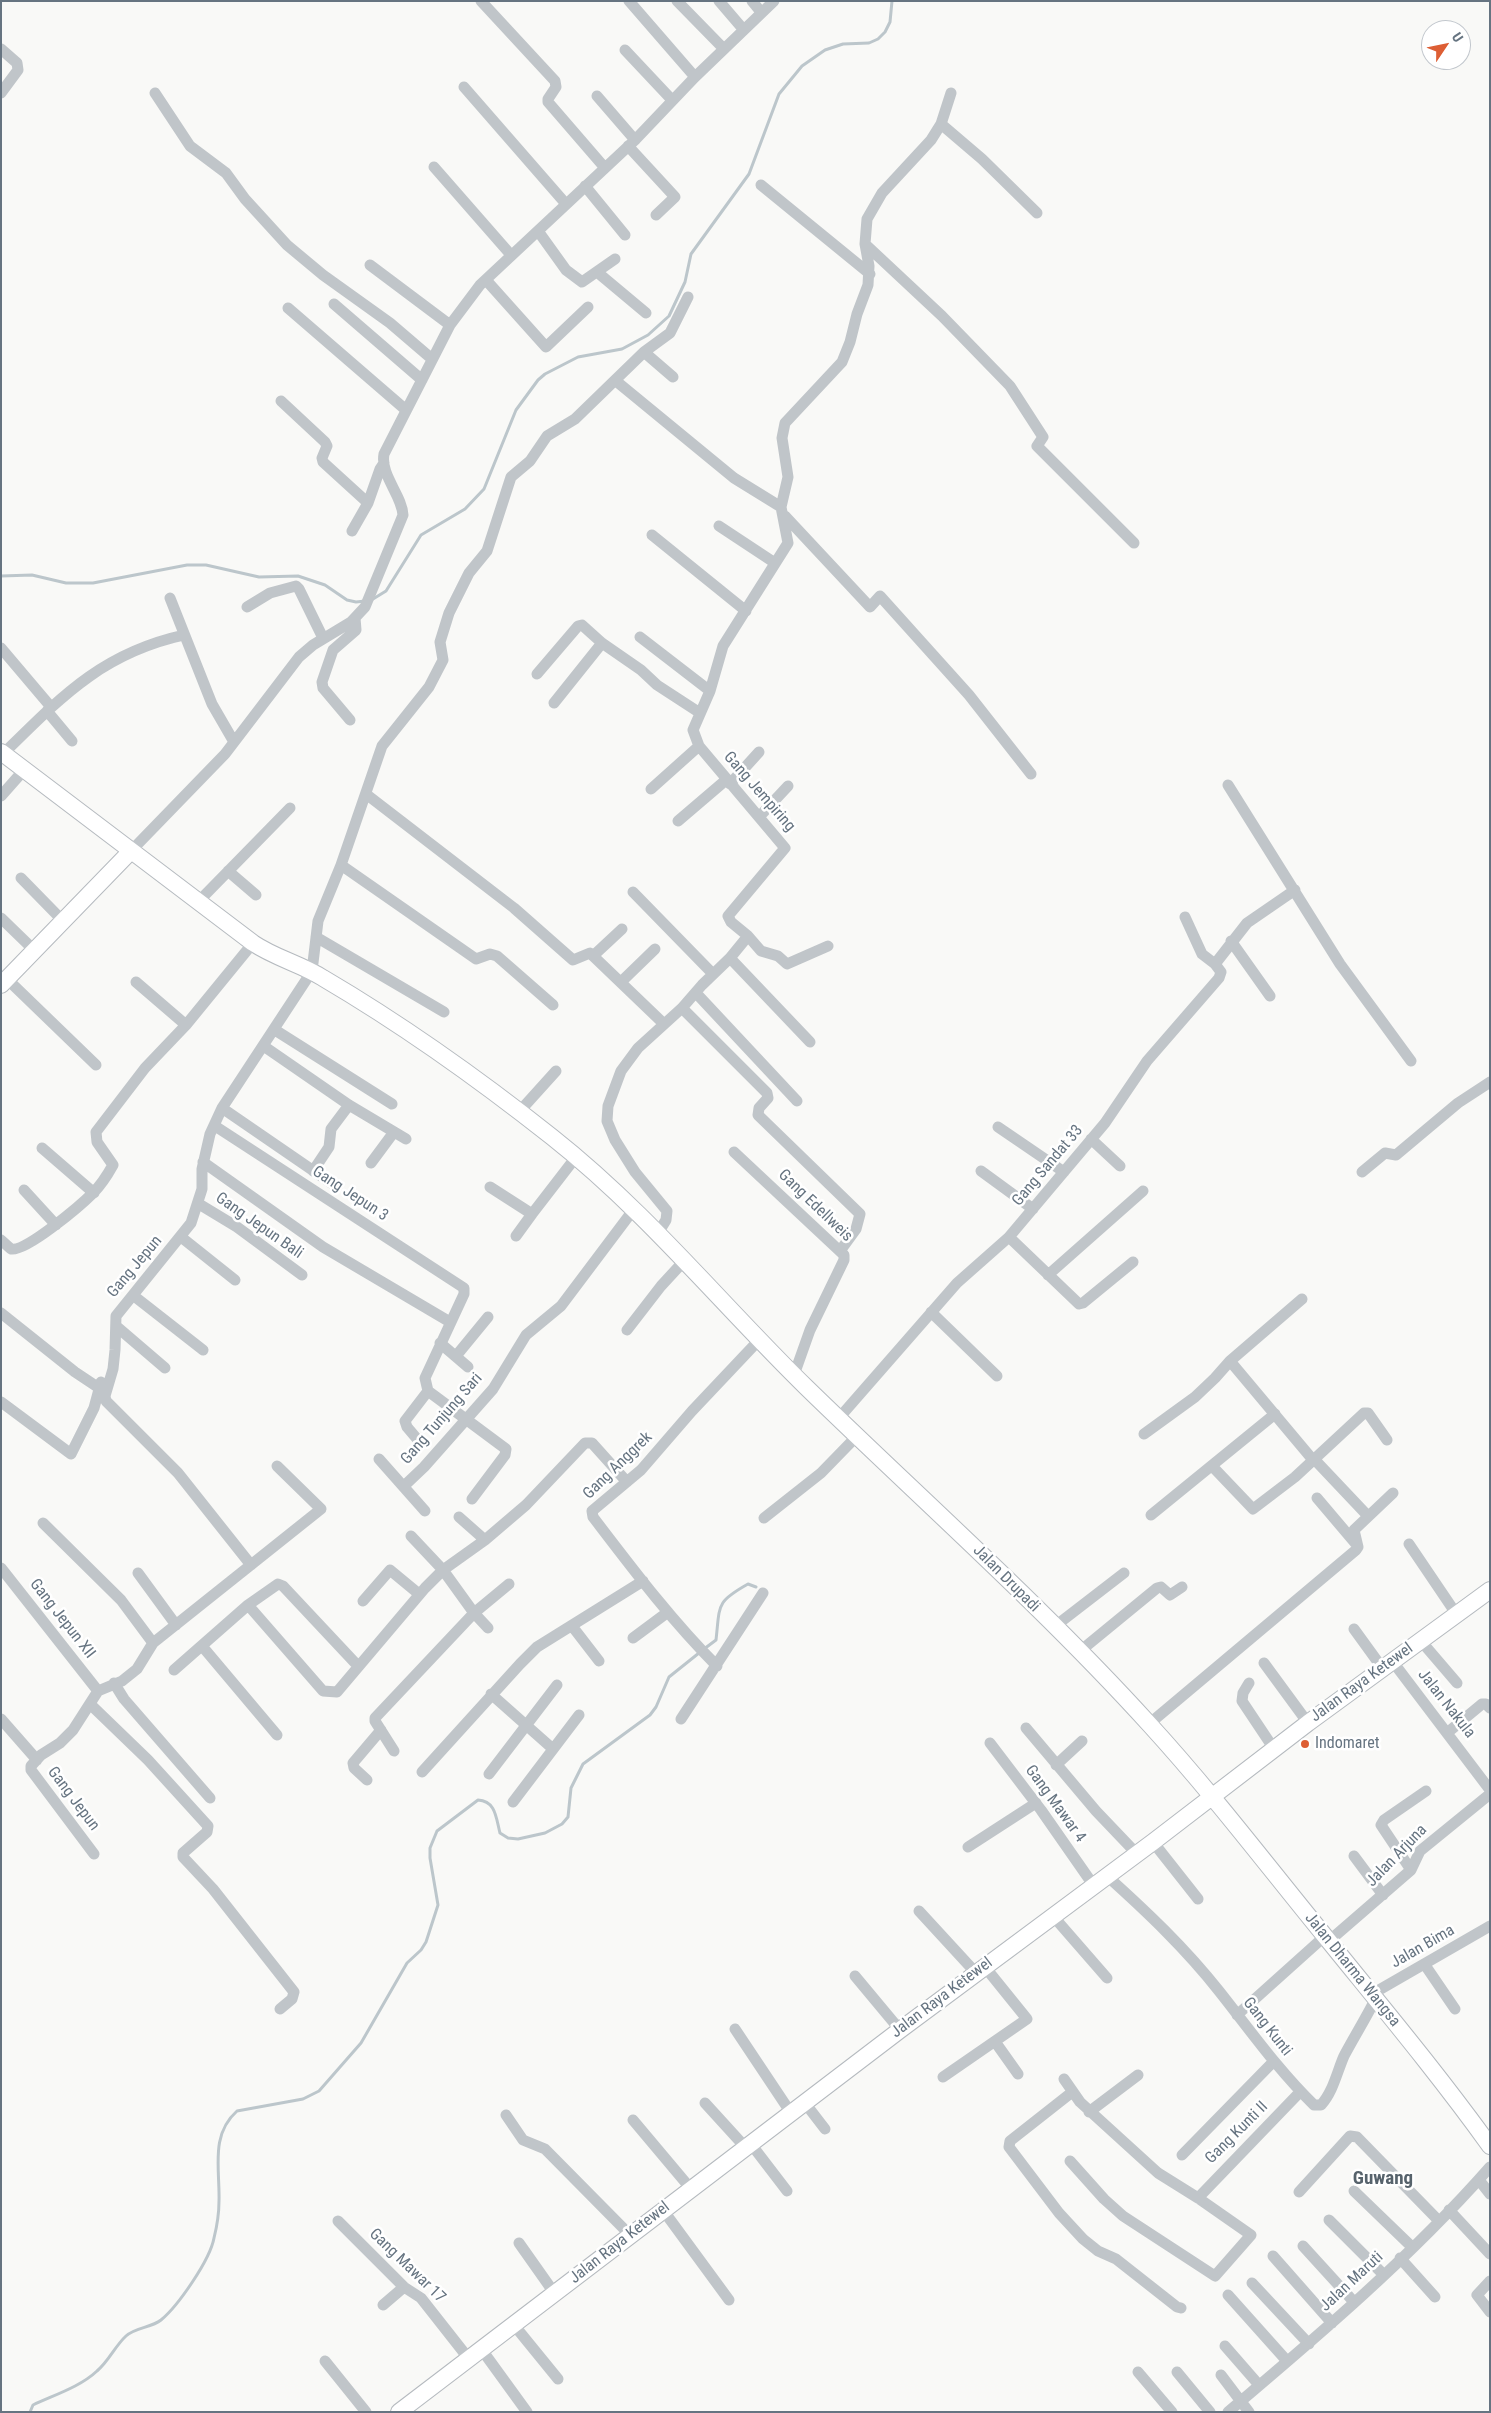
<!DOCTYPE html>
<html>
<head>
<meta charset="utf-8">
<style>
  body { margin:0 }
  #map { position:relative; width:1491px; height:2413px; overflow:hidden; background:#f9f9f7; font-family:"Roboto Condensed",sans-serif }
  canvas { display:block }
  .frame { position:absolute; inset:0; border:2px solid #667481; pointer-events:none }
  .north { position:absolute; left:1421px; top:20px; width:50px; height:50px; box-sizing:border-box; background:#fff; border:1px solid #c2c7cd; border-radius:50%; rotate:56deg; font-size:14px; font-weight:700; line-height:20px; text-align:center; color:#667481 }
  .north::after { content:''; display:block; margin:auto; width:18px; height:22px; background:#dd5e34; clip-path:polygon(50% 0,100% 100%,50% 72%,0 100%) }
</style>
</head>
<body>
<div id="map">
<canvas width="1491" height="2413"></canvas>
<div class="frame"></div>
<div class="north">U</div>
</div>
<script>
const c = document.querySelector('canvas').getContext('2d');
c.lineJoin = 'round';
function stroke(path, color, width, dash) {
  c.strokeStyle = color;
  c.lineWidth = width;
  c.lineCap = dash ? 'butt' : 'round';
  c.setLineDash(dash || []);
  c.stroke(path);
}
function label(font, color, halo, rows, align = 'center') {
  c.font = font + ' "Roboto Condensed",sans-serif';
  c.lineWidth = 5;
  c.setLineDash([]);
  c.textBaseline = 'middle';
  c.strokeStyle = halo;
  c.fillStyle = color;
  for (const [text, x, y, turn = 0] of rows) {
    c.save();
    c.translate(x, y);
    c.rotate((+turn || 0) * Math.PI / 180);
    c.textAlign = isNaN(turn) ? turn : align;
    if (halo) c.strokeText(text, 0, 0);
    c.fillText(text, 0, 0);
    c.restore();
  }
}
const stream = new Path2D(`
  M1,576L32,575L66,583H93L187,565H206L259,577L298,576L325,585L347,600L356,602L365,601
  M373,599L386,591L421,535L465,509L484,489L516,410L538,380L545,374L578,357L622,349L648,335L669,316L685,282L691,254L749,174L779,94L802,66L825,50L843,44L869,43L878,39L885,32L890,22L892,1
  M704,1649L716,1640C720,1604 716,1602 748,1584L756,1587
  M30,2412L33,2405C54,2395 80,2387 97,2371C109,2361 115,2346 126,2336C136,2327 151,2328 161,2320C178,2306 210,2260 214,2238C217,2226 219,2213 219,2201C220,2169 210,2135 237,2111L303,2099L319,2091L361,2043L407,1963L421,1950L426,1942L438,1905L430,1858V1848L437,1831L478,1800C496,1801 496,1818 500,1833L508,1838L518,1839L545,1833L562,1824L568,1817L571,1788L583,1764L650,1715L656,1707L669,1677L699,1653`);
const street = new Path2D(`
  M481,1L555,81L556,87L548,99V102L605,168
  M629,1L695,77
  M677,1L724,49
  M719,1L743,29
  M752,1L761,12
  M1,49L17,63L18,70L1,93
  M625,50L672,100
  M464,87L566,204
  M155,93L190,146L226,173L245,199L287,245L323,275L390,323L432,359
  M597,96L635,140
  M941,124L982,159L1037,213
  M628,146L675,197L656,215
  M434,167L511,255
  M761,185L870,274
  M585,186L625,235
  M538,231L566,270L582,282L615,259
  M865,244L942,316L1010,386L1043,437L1037,446L1134,543
  M370,265L450,325
  M597,272L646,313
  M486,280L546,347L588,307
  M334,304L422,380
  M288,308L406,410
  M644,352L670,333L688,297
  M616,381L734,478L781,507
  M281,401L325,442L327,446L322,458L323,462L368,503
  M785,516L870,607L880,596L969,695L1031,774
  M719,526L775,563
  M352,531L368,503L380,469L384,463
  M652,535L746,611
  M170,598L212,704L234,742
  M247,607L270,593L296,586L299,589L323,638
  M640,637L710,691
  M1,648L51,707
  M537,674L578,626L582,625L602,643L641,670L657,685L700,713
  M554,703L602,643
  M47,711L72,741
  M350,720L323,688L322,682L333,650L356,630L355,618
  M3,754C61,697 102,653 184,635
  M730,784L759,752
  M1228,785L1340,964L1411,1061
  M651,789L699,746
  M366,794L514,908L573,960L590,953L664,1024
  M1,796L24,770
  M759,817L788,786
  M678,821L726,780
  M130,852L225,754L299,657L313,645L351,622L365,607L403,515C402,495 380,475 384,454L450,325L480,285L635,140L695,77L774,1
  M228,871L256,895
  M21,878L64,922
  M633,892L713,974
  M198,902L290,808
  M1,918L35,951
  M748,936L761,951L778,956L787,964L828,946
  M316,937L444,1012
  M1231,941L1270,996
  M593,956L622,929
  M730,958L810,1042
  M1215,964L1247,923L1295,890
  M7,979L96,1065
  M136,982L186,1025
  M621,982L655,949
  M696,993L797,1101
  M553,1005L497,956L490,954L476,959L341,865L382,746L429,687L443,660L440,642L449,613L469,573L487,551L511,477L530,461L547,436L575,419L644,352L673,377
  M682,1008L767,1093L768,1098L759,1108L758,1115L860,1214L856,1229L840,1251
  M275,1030L392,1104
  M265,1047L349,1105L406,1139
  M222,1108L337,1187
  M519,1112L556,1071
  M215,1126L464,1288V1294L425,1378L428,1391L506,1449L505,1455L472,1499
  M998,1127L1064,1172
  M1091,1139L1120,1166
  M42,1148L94,1193
  M734,1152L844,1255V1260L810,1330L794,1375
  M203,1162L323,1247L450,1322
  M371,1163L394,1132
  M313,1171L329,1147L331,1129L349,1105
  M981,1171L1033,1209
  M1362,1172L1385,1153L1396,1155L1458,1103L1490,1082
  M490,1187L532,1214L576,1157
  M24,1190L56,1225
  M199,1204L237,1227L302,1275
  M658,1233L666,1220L667,1211L635,1172L615,1140L607,1121L608,1106L621,1071L638,1048L682,1008L702,985L730,958L748,936L731,922L728,916L785,848L699,746L693,730L710,691L723,646L788,543L781,507L788,477L782,438L785,423L842,362L850,342L857,314L868,285L869,266L865,244L867,219L882,193L931,140L941,124L951,93
  M516,1236L532,1214
  M181,1237L235,1280
  M1009,1237L1079,1304L1083,1303L1133,1262
  M1,1240L11,1249C26,1252 81,1205 93,1193C100,1186 108,1174 113,1165L97,1142L96,1132L145,1068L186,1025L253,943
  M1048,1275L1143,1191
  M134,1296L203,1350
  M931,1312L997,1376
  M1,1313L75,1372L99,1388
  M116,1326L165,1368
  M627,1330L661,1286L684,1261
  M440,1343L468,1367
  M456,1356L488,1317
  M1230,1361L1313,1460
  M1,1402L71,1454L94,1408L101,1382
  M839,1418L957,1283L1009,1237L1105,1123L1147,1061L1219,978L1221,972L1215,964L1202,954L1185,917
  M1144,1434L1195,1397L1215,1378L1230,1361L1302,1299
  M418,1440L407,1427L405,1421L428,1391
  M379,1459L425,1511
  M1315,1460L1367,1515
  M1212,1466L1253,1509L1295,1477L1364,1413H1368L1387,1440
  M404,1486L424,1467L493,1389L526,1335L561,1306L634,1209
  M1317,1498L1356,1544
  M1151,1515L1275,1414
  M459,1517L485,1540
  M764,1518L821,1473L857,1436
  M43,1523L121,1600L153,1643
  M411,1536L443,1570L474,1613L488,1628
  M1409,1544L1457,1615
  M251,1565L178,1473L106,1401L105,1396L113,1369L115,1350L116,1316L191,1223L202,1189V1169L210,1134L222,1108L312,971L318,921L341,865
  M1,1568L98,1691
  M138,1573L176,1625
  M363,1601L390,1570L419,1594
  M248,1605L323,1691L337,1692L425,1588L443,1570L485,1540L526,1505L585,1443H592L627,1482
  M572,1626L599,1661
  M1054,1627L1124,1573
  M1354,1629L1383,1669
  M633,1638L668,1612
  M1421,1641L1457,1683
  M202,1646L277,1735
  M1079,1652L1157,1588L1161,1587L1170,1595L1182,1587
  M1393,1662L1490,1790
  M1264,1663L1308,1723
  M717,1666C671,1620 632,1568 593,1517L592,1511L641,1470L692,1411L760,1339
  M174,1670L248,1605L278,1584L283,1586L358,1666
  M114,1683L124,1699L210,1798
  M1249,1683L1243,1693L1242,1701L1274,1749
  M491,1694L553,1749
  M90,1704L148,1760L208,1826L207,1832L183,1853V1857L213,1889L294,1992L292,1999L280,2009
  M1,1719L37,1760
  M681,1719L763,1593
  M1149,1724L1356,1550L1358,1547L1354,1530L1393,1493
  M1026,1728L1096,1811L1137,1854
  M1447,1733L1482,1704H1486L1490,1708
  M990,1743L1041,1810L1094,1886
  M394,1751L375,1721V1718L474,1613L509,1584
  M1056,1765L1082,1741
  M422,1772L520,1664L537,1647L643,1581
  M489,1774L557,1685
  M367,1780L354,1768L353,1763L381,1730
  M513,1802L579,1715
  M1153,1842L1198,1899
  M968,1847L1036,1803
  M94,1854L31,1770V1766L41,1755L60,1743L73,1730L98,1691L122,1681L137,1669L153,1643L321,1509L277,1466
  M1354,1856L1383,1895
  M1411,1870L1381,1825L1384,1820L1426,1791
  M1107,1876C1147,1912 1185,1948 1219,1991C1250,2030 1278,2070 1314,2105H1321C1333,2092 1337,2072 1344,2056C1354,2037 1366,2018 1376,1998
  M919,1911L976,1973
  M1053,1916L1107,1978
  M1329,1941L1411,1870L1420,1851L1490,1794
  M1425,1965L1455,2009
  M855,1976L900,2030
  M1372,1994L1490,1926
  M1237,2015L1325,1936
  M735,2029L791,2113
  M996,2043L1018,2074
  M943,2077L1027,2019L985,1967
  M1064,2079L1080,2102L1158,2173L1198,2198L1251,2235L1215,2276L1123,2216L1104,2199L1070,2161
  M1071,2093L1010,2141L1009,2147L1059,2213L1083,2239L1098,2251L1116,2259L1177,2307L1181,2308
  M705,2103L746,2148
  M805,2103L825,2129
  M1089,2112L1138,2075
  M506,2115L523,2140L545,2149L630,2235
  M633,2120L691,2189
  M751,2144L787,2191
  M1182,2155L1273,2062
  M1479,2180L1490,2194
  M1354,2191L1412,2247
  M1299,2192L1350,2136L1357,2137L1438,2220
  M1198,2198L1300,2092
  M663,2210L729,2300
  M1449,2210L1490,2254
  M1329,2220L1384,2275
  M338,2221L404,2287L421,2298L469,2359
  M519,2243L555,2294
  M1303,2246L1354,2302
  M1273,2256L1332,2323
  M1400,2258L1435,2297
  M1490,2281L1477,2295L1490,2312
  M1252,2283L1309,2344
  M1228,2295L1287,2361
  M383,2305L404,2287
  M514,2325L558,2379
  M1225,2346L1259,2385
  M482,2350L527,2412
  M325,2361L366,2412
  M1138,2372L1172,2412
  M1177,2372L1210,2412
  M1221,2375L1249,2412
  M1228,2412C1319,2335 1411,2257 1490,2167`);
const secondary = new Path2D(`
  M1,752L253,943C275,958 301,964 323,978C403,1025 480,1080 552,1137C647,1212 722,1305 807,1388C922,1500 1042,1606 1150,1725C1213,1794 1269,1868 1328,1940C1383,2008 1439,2075 1490,2146
  M1,985L130,852
  M399,2412L900,2030L1153,1842L1308,1723L1490,1590`);
const markers = [
  [1305,1744,5,"#dd5e34"]
];
const streetNames = [
  ["Gang Jempiring",759,792,49],
  ["Gang Sandat 33",1048,1166,-50],
  ["Gang Jepun 3",350,1194,33],
  ["Gang Edellweis",815,1206,44],
  ["Gang Jepun Bali",259,1226,35],
  ["Gang Jepun",135,1267,-50],
  ["Gang Tunjung Sari",442,1419,-49],
  ["Gang Anggrek",618,1466,-44],
  ["Jalan Drupadi",1006,1579,45],
  ["Gang Jepun XII",62,1619,52],
  ["Jalan Raya Ketewel",1362,1683,-36],
  ["Jalan Nakula",1446,1704,52],
  ["Gang Jepun",73,1799,53],
  ["Gang Mawar 4",1055,1804,54],
  ["Jalan Arjuna",1397,1856,-46],
  ["Jalan Bima",1423,1947,-30],
  ["Jalan Dharma Wangsa",1352,1970,51],
  ["Jalan Raya Ketewel",942,1998,-37],
  ["Gang Kunti",1267,2027,52],
  ["Gang Kunti II",1237,2133,-45],
  ["Jalan Raya Ketewel",620,2243,-38],
  ["Gang Mawar 17",407,2266,44],
  ["Jalan Maruti",1352,2282,-43]
];
const poiNames = [
  ["Indomaret",1315,1744]
];
const quarterNames = [
  ["Guwang",1383,2179]
];
stroke(stream, '#bcc6cb', 3);
stroke(secondary, '#b5babf', 18);
stroke(street, '#c0c5c9', 11);
stroke(secondary, '#fff', 16);
for (const [x, y, r, color] of markers) {
  const dot = new Path2D();
  dot.arc(x, y, r, 0, 2 * Math.PI);
  c.fillStyle = color;
  c.fill(dot);
  stroke(dot, '#fff', 2);
}
label('16px', '#667481', '#fff', streetNames);
label('16px', '#667481', '#fff', poiNames, 'left');
label('bold 19px', '#57636c', '#fff', quarterNames);
</script>
</body>
</html>
